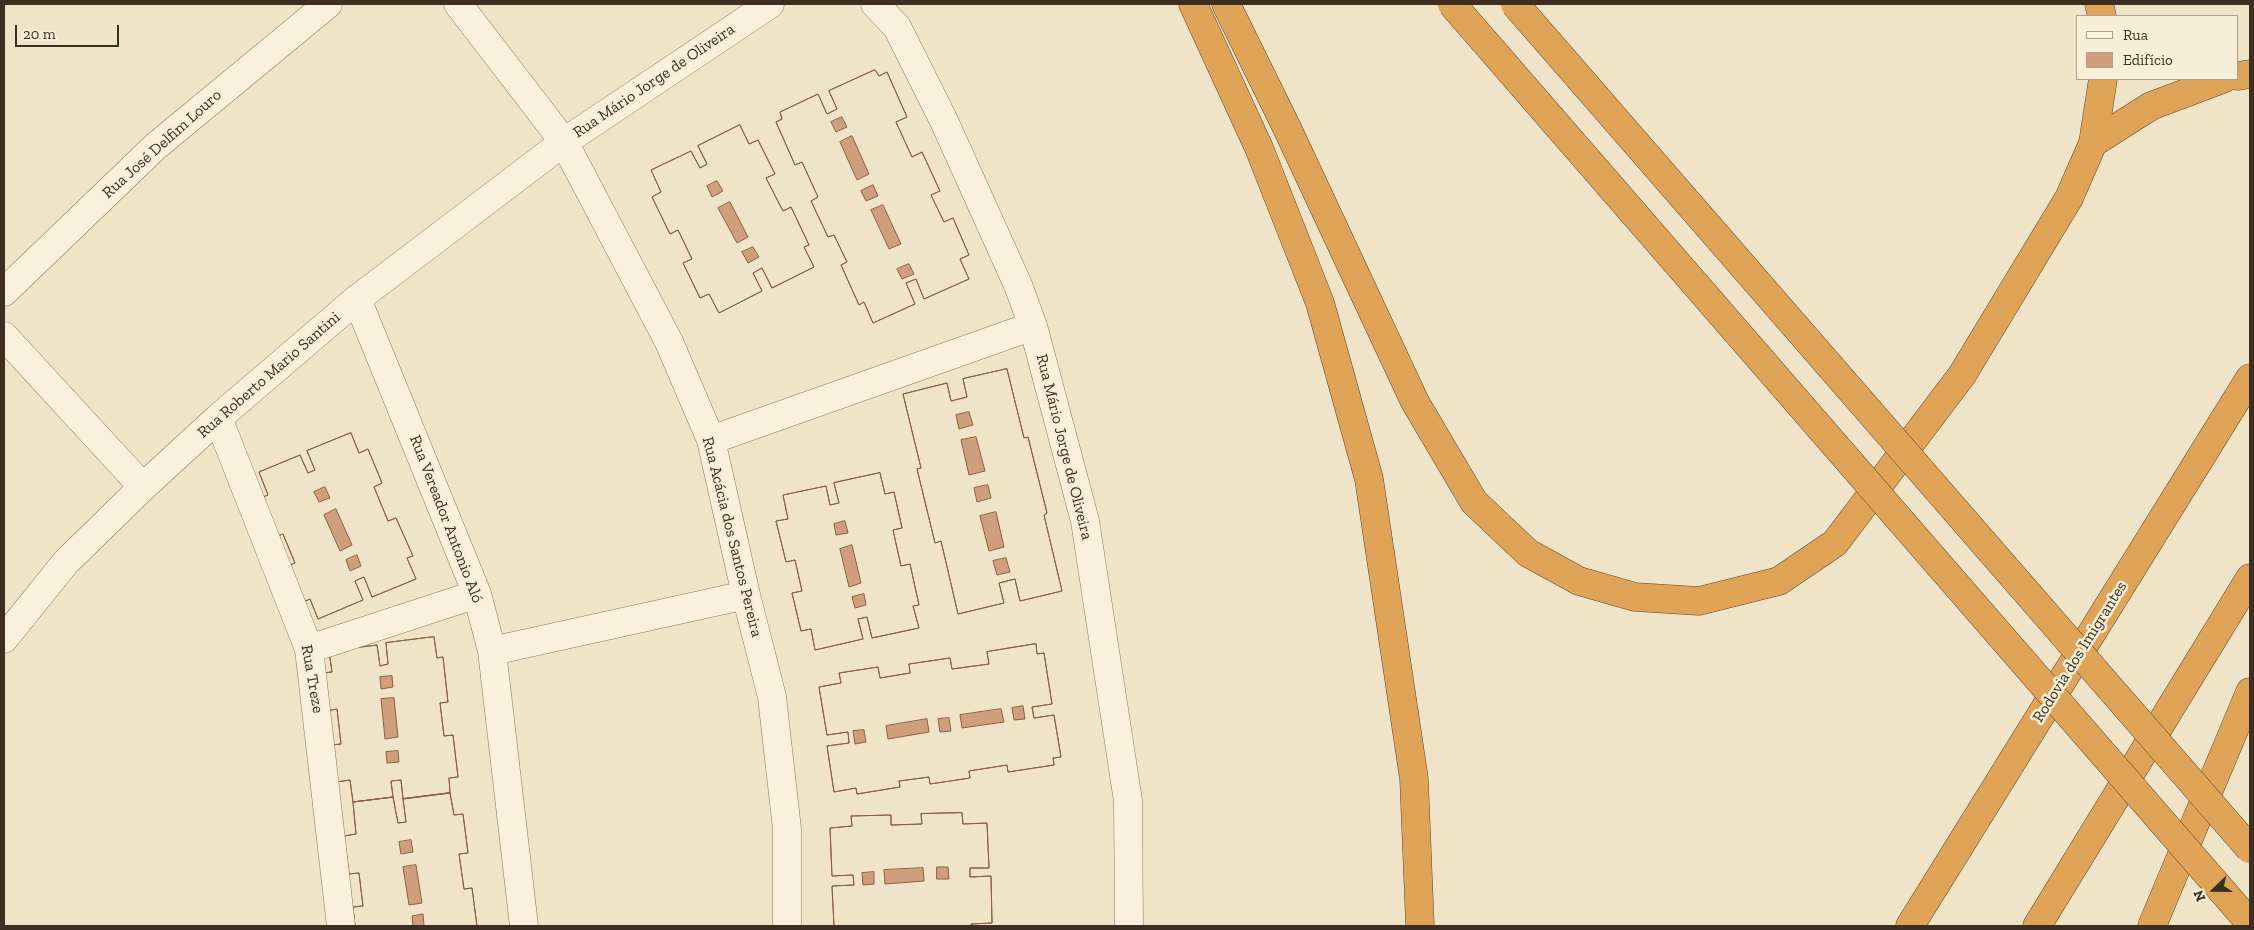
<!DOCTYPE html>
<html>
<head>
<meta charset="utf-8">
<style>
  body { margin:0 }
  #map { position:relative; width:2254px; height:930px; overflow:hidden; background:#f0e4c8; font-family:"Zilla Slab",serif }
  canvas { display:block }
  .frame { position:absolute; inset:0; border:5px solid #3d2e20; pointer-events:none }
  .legend { position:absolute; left:2076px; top:15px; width:162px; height:65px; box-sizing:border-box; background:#f7eed8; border:1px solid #ada18e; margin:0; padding:6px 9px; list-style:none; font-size:15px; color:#3d2e20 }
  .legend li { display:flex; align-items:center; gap:10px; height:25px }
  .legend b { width:25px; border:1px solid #ada18e }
  .north { position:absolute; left:2189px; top:865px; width:50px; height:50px; -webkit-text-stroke:4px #f7eed8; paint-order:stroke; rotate:248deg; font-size:14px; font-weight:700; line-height:20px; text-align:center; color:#3d2e20 }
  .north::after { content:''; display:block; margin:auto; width:18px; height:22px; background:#3d2e20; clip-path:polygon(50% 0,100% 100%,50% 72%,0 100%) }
  .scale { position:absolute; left:15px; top:25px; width:104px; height:22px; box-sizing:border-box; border:2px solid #3d2e20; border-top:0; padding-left:6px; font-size:15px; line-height:18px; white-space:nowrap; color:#3d2e20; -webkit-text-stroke:4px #f7eed8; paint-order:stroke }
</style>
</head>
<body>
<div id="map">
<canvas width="2254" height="930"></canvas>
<div class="frame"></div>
<ul class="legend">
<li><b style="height:6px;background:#faf1dc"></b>Rua</li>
<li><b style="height:14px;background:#cf9f7d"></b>Edifício</li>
</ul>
<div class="north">N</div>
<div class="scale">20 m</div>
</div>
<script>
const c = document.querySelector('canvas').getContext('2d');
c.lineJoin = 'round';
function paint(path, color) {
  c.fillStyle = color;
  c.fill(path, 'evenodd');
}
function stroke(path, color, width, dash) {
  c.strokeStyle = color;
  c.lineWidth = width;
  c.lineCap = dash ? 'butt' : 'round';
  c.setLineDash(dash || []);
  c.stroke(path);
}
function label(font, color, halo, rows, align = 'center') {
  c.font = font + ' "Zilla Slab",serif';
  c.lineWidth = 5;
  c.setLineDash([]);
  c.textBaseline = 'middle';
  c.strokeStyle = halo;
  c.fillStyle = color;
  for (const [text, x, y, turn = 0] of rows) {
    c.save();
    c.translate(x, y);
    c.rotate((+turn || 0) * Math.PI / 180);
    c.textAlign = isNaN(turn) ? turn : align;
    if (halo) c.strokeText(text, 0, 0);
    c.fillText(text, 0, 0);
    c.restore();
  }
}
const building = new Path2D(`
  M875,70L879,76L887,72L907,117L896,122L912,157L922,152L940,191L931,195L944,222L953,218L969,255L960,259L969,279L924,299L916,279L906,283L915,304L873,323L864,302L859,305L841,265L847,262L834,235L828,237L811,201L818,197L802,162L795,165L776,122L782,119L780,112L818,94L827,114L837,109L829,91ZM842,117L847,127L836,132L831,122ZM852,136L869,174L857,180L840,142ZM873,185L878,196L866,201L861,191ZM883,205L901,244L889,249L871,210ZM909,264L914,274L902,279L897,269Z
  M875,70L879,76L887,72L907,117L896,122L912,157L922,152L940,191L931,195L944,222L953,218L969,255L960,259L969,279L924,299L916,279L906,283L915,304L873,323L864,302L859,305L841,265L847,262L834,235L828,237L811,201L818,197L802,162L795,165L776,122L782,119L780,112L818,94L827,114L837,109L829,91Z
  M740,125L749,144L758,140L775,174L766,178L783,211L791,207L809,245L804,247L814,267L772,288L762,268L753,273L762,291L719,313L709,294L700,298L683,263L692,259L678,230L670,234L652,197L661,192L651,170L691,151L700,168L707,164L698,146ZM717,181L723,191L712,197L707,186ZM730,202L748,237L737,243L718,208ZM753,247L759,257L748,263L742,252Z
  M740,125L749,144L758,140L775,174L766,178L783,211L791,207L809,245L804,247L814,267L772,288L762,268L753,273L762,291L719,313L709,294L700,298L683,263L692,259L678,230L670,234L652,197L661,192L651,170L691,151L700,168L707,164L698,146Z
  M1007,369L1024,438L1028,437L1047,513L1044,515L1062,591L1020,601L1015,579L999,583L1004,603L958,614L941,541L935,543L917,469L921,468L903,394L947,383L951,401L967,397L963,379ZM969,412L973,425L959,429L956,415ZM976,437L985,471L969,475L961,440ZM988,485L991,498L977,502L974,488ZM996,512L1004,547L989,551L980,516ZM1006,558L1010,572L997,575L993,561Z
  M1007,369L1024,438L1028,437L1047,513L1044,515L1062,591L1020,601L1015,579L999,583L1004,603L958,614L941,541L935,543L917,469L921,468L903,394L947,383L951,401L967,397L963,379Z
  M351,433L359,453L368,449L382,483L374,487L388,521L396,518L413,556L407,558L416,579L372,597L364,577L355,581L363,600L318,619L310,599L301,603L285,567L295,563L283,534L274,537L258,499L268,495L259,472L300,455L308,473L315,470L307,451ZM325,487L330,498L319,502L314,492ZM336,509L352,545L340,551L324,515ZM357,555L361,566L350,571L346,560Z
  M351,433L359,453L368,449L382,483L374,487L388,521L396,518L413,556L407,558L416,579L372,597L364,577L355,581L363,600L318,619L310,599L301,603L285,567L295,563L283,534L274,537L258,499L268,495L259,472L300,455L308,473L315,470L307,451Z
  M880,473L885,494L894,492L902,528L893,530L901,566L910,564L919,605L913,606L919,628L872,638L867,617L858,619L863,639L815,650L811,629L801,631L792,593L802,591L795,560L786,562L776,521L788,519L783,495L826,486L830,505L839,503L834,483ZM845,521L848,533L836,535L834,524ZM852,545L861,583L849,587L840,549ZM864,594L866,605L855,608L852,597Z
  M880,473L885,494L894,492L902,528L893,530L901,566L910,564L919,605L913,606L919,628L872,638L867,617L858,619L863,639L815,650L811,629L801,631L792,593L802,591L795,560L786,562L776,521L788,519L783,495L826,486L830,505L839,503L834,483Z
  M434,637L437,658L443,657L448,702L440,703L444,736L453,735L458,777L449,778L450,793L403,799L401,780L391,781L393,797L353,802L350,780L336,782L332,745L341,744L337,709L327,711L322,673L332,672L329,651L377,645L380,666L388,664L386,643ZM392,676L393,687L381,689L380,677ZM394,698L398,737L385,739L381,699ZM398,751L399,762L387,763L386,752Z
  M434,637L437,658L443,657L448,702L440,703L444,736L453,735L458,777L449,778L450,793L403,799L401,780L391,781L393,797L353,802L350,780L336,782L332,745L341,744L337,709L327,711L322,673L332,672L329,651L377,645L380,666L388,664L386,643Z
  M1036,644L1037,654L1044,653L1052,704L1032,707L1034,718L1054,715L1061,757L1053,758L1054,765L1008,772L1007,765L969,771L970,778L930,784L929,777L899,781L900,787L857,794L856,788L834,792L827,746L849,743L848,732L827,735L819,687L841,683L839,673L878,667L880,678L910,673L909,664L950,658L952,669L989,664L987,652ZM1023,706L1025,719L1014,720L1012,708ZM1001,709L1004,722L962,728L960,715ZM949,718L951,731L940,732L938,719ZM927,719L929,732L888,739L886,726ZM864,730L866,742L855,744L853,731Z
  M1036,644L1037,654L1044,653L1052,704L1032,707L1034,718L1054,715L1061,757L1053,758L1054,765L1008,772L1007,765L969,771L970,778L930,784L929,777L899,781L900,787L857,794L856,788L834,792L827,746L849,743L848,732L827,735L819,687L841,683L839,673L878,667L880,678L910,673L909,664L950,658L952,669L989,664L987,652Z
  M450,793L454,815L463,814L468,853L459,854L464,889L472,888L477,926H424L423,914L412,916L413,926H355L353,907L363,906L359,873L349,874L344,836L356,834L353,802L393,797L398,823L406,822L403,799ZM411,840L413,852L401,854L399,842ZM416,865L422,903L409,905L403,867Z
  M450,793L454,815L463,814L468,853L459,854L464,889L472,888L477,926H355L353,907L363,906L359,873L349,874L344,836L356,834L353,802L393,797L398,823L406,822L403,799Z
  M962,813L963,824L987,823L989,868H970V877L991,876L992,923L971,924V926H834L832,886L854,885L853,875L832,876L830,828L852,826L851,816L891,815V825L922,824L921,814ZM937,867H948L949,879H937ZM923,868L924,881L885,884L884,870ZM874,872V884L863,885L862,873Z
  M962,813L963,824L987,823L989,868H970V877L991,876L992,923L971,924V926H834L832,886L854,885L853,875L832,876L830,828L852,826L851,816L891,815V825L922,824L921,814Z`);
const street = new Path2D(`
  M458,4L564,142L669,342L711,440L746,595L772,697L787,829V926
  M875,4L897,27L944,121L1018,285L1033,326L1085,521L1128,801L1129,926
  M4,292L156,146L328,4
  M357,299L477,594L492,651L524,926
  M4,336L143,487
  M218,418L309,649L341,926
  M711,440L1033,326
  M4,639L66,562L143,487L218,418L357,299L564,142L770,4
  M309,649L477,594
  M492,651L746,595`);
const highway = new Path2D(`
  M1193,4L1259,148L1320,303L1369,479L1414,779L1420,926
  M1226,4L1287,128L1415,402L1474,502L1528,553L1579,581L1635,597L1699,601L1779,581L1835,543L1962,375L2069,198L2093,143L2103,79
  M2099,4L2102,16
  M2238,76L2250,74
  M2093,143L2151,106L2223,79
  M1910,926L2250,378
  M2037,926L2250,578
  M2152,926L2250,692`);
const highwayBridge = new Path2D(`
  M1452,4L2250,923
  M1515,4L2250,849`);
const streetNames = [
  ["Rua Mário Jorge de Oliveira",654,81,-34],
  ["Rua José Delfim Louro",162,144,-42],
  ["Rua Roberto Mario Santini",269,375,-41],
  ["Rua Mário Jorge de Oliveira",1064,447,76],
  ["Rua Vereador Antonio Aló",446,519,69],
  ["Rua Acácia dos Santos Pereira",732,537,76],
  ["Rodovia dos Imigrantes",2080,652,-58],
  ["Rua Treze",312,679,80]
];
paint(building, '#cf9f7d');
stroke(building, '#8d5f41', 1);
stroke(street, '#8d765c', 29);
stroke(highway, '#5b4430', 29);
stroke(street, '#faf1dc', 28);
stroke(highway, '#e0a458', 28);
stroke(highwayBridge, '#5b4430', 29, []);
stroke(highwayBridge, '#e0a458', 28);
label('16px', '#3d2e20', '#f7eed8', streetNames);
</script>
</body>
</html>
